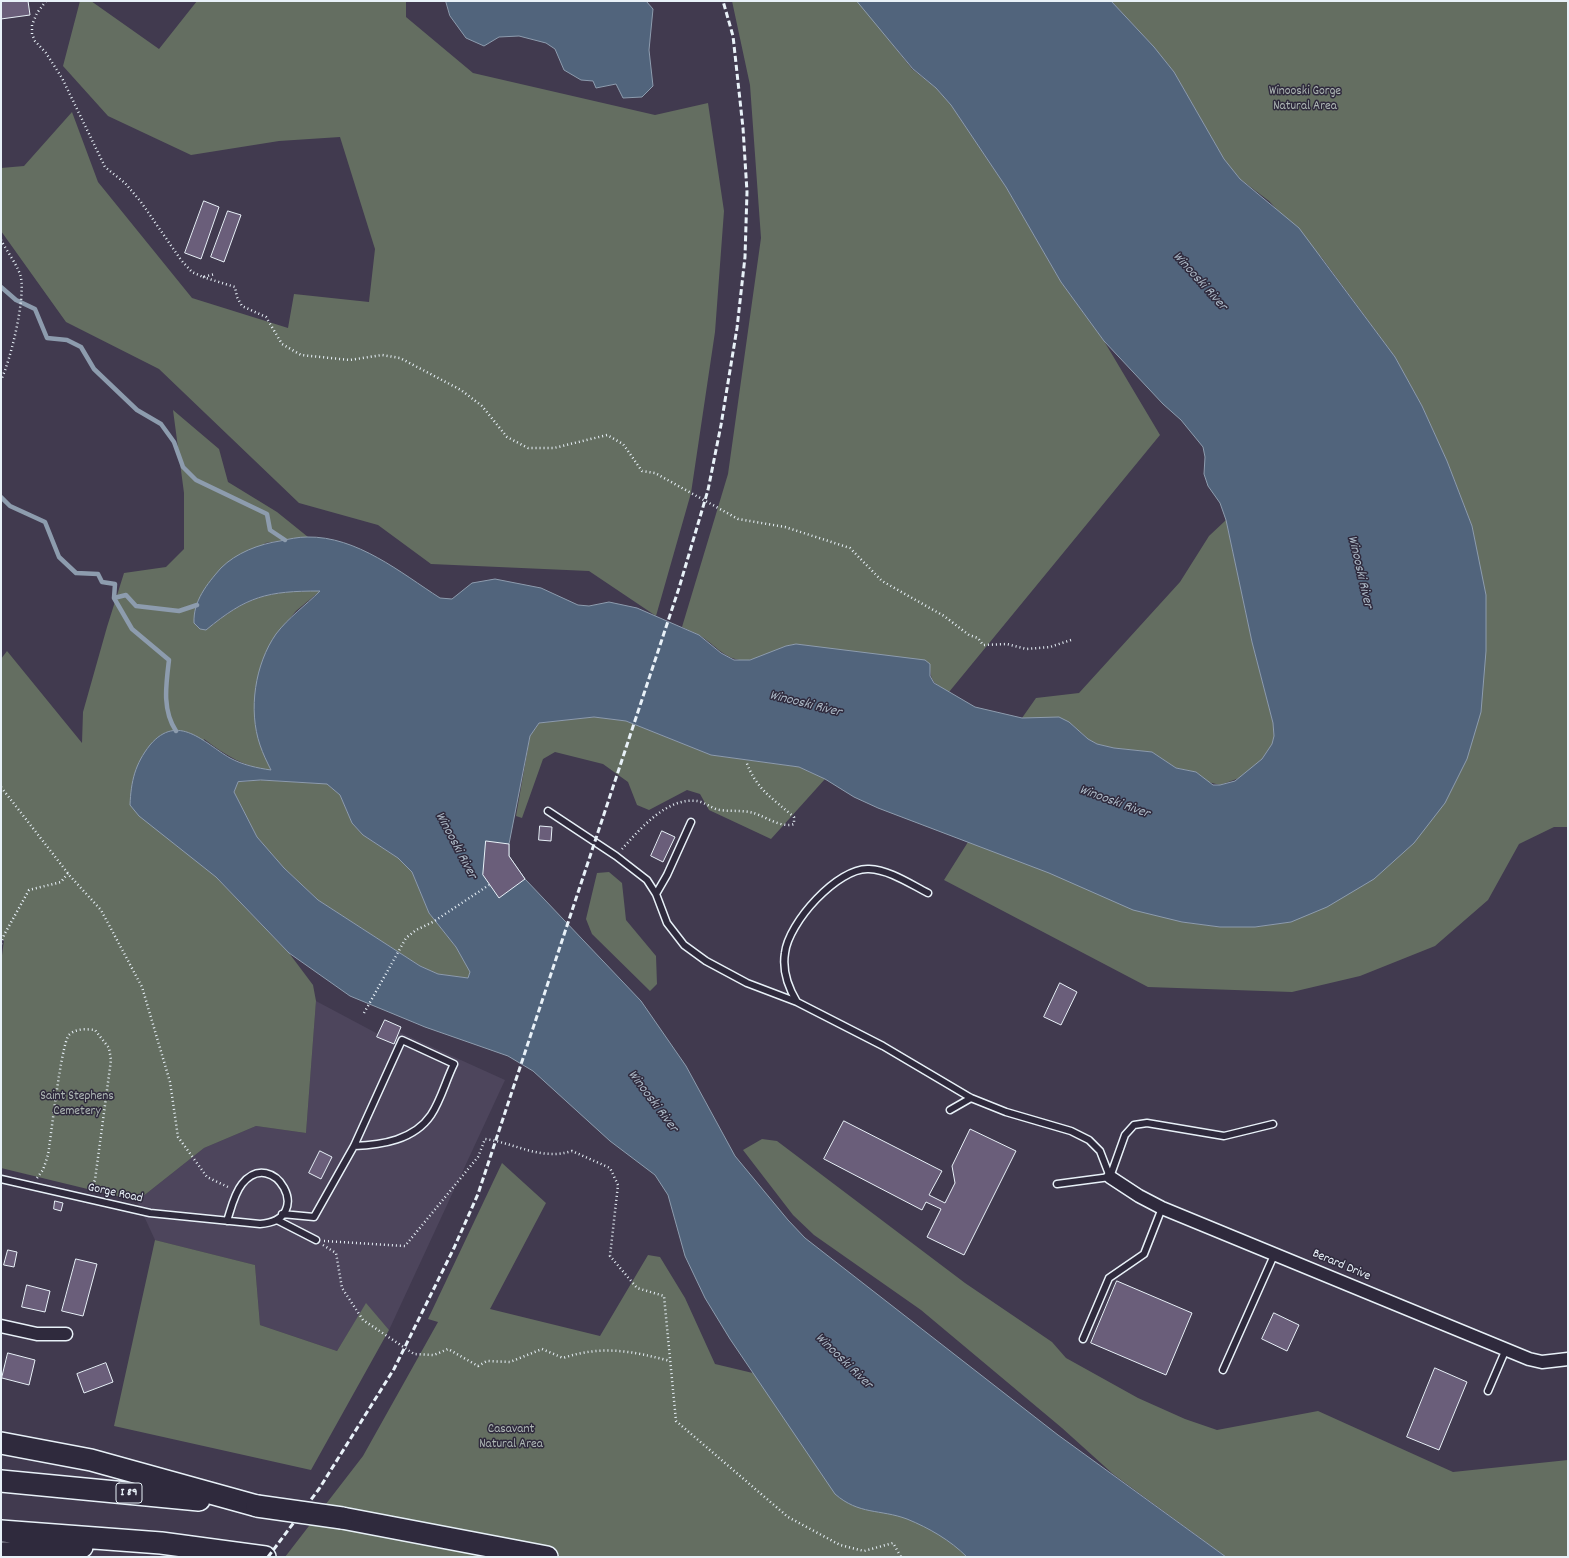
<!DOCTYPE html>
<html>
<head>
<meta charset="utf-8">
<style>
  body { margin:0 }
  #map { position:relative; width:1569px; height:1558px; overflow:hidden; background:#413a4f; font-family:Dekko,sans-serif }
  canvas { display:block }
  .frame { position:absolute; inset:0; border:2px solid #e8f1f8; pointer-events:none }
</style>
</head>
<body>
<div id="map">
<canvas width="1569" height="1558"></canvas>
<div class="frame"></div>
</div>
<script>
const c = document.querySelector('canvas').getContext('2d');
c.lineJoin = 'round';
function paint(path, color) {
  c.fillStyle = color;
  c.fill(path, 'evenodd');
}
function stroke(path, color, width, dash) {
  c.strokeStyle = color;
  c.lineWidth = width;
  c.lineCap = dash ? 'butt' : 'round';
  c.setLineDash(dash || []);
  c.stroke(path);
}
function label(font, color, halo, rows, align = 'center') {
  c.font = font + ' Dekko,sans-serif';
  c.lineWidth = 3;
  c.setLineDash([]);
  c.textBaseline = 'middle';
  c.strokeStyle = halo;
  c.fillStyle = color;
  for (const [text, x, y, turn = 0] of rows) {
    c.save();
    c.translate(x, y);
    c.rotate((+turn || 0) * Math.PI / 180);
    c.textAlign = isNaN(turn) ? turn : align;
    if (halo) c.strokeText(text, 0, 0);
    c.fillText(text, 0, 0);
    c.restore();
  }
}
const built = new Path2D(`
  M316,1001L378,1034L385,1020L401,1027L399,1032L505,1080L389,1330L366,1304L337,1351L260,1325L255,1265L155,1240L137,1201L204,1148L256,1126L306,1133Z`);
const green = new Path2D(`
  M80,1H91L159,49L197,1H406V17L473,73L655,115L708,103L724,211L715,332L691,493L656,616L589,571L431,564L378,525L299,503L159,369L66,322L1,231V168L24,166L72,112L98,182L192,298L288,328L294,294L369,302L375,249L340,137L279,141L191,155L108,116L63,66Z
  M732,1H858L860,3L912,69L936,88L951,105L1006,187L1061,282L1104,341L1160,435L949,692C934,683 930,682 930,664L796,644C779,646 765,657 749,660C727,663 716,645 699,635C694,632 687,630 682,627L728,474L761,238L750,85Z
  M1111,1H1568V827H1554L1519,844L1488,900L1435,946L1360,976L1292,992L1148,987L944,880L968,842L1182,922L1220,927H1255L1291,922L1486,651L1485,595L1472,526L1447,461L1422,406L1395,357L1322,258L1269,201L1240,179L1224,159L1174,72L1154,47Z
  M173,410L219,449L228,482L277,512L308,537L265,543L206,630C248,596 267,591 320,591L296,611L276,635L262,662L255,694L260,745L271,771C244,767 225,755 204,739L197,860L216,877L289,953L313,985L316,1001L306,1133L256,1126L204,1148L137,1201L1,1168V963L4,940H1V659L7,651L82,743L83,712L107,627L124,573L166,567L184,549V493Z
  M1226,520L1252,642L1273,723L1274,736L1272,744L1262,759L1242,777L1220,785L1208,782L1196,772L1176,768L1152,752L1114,748L1097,744L1088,739L1069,722L1022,718L1036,698L1079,693L1180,582L1209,536Z
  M594,717L626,721L711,755L799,767L825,779L771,839L709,810L700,794L687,790L649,810L637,805L628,782L603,764L555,752L543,759L522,818L516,816L530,736L539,723Z
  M261,780L327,784L340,795L352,823L363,835L398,858L412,872L429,913L456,947L471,972L468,978L438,974L420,966L318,900L284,868L257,837L234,792L238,782Z
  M609,872L622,883L626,920L656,956L657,984L650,991L592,934L586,919L597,873Z
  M762,1139L777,1141L965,1283L1052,1342L1066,1358L1138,1398L1185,1419L1217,1430L1318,1411L1453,1472L1568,1460V1557H1226L1113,1474L1062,1428L921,1310L814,1235L793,1215L743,1150Z
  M502,1163L546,1203L490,1309L600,1336L648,1255L660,1257L685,1298L715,1364L799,1384L1090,1557H285L363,1456L438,1322L428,1319Z
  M155,1240L255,1265L260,1325L337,1351L366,1303L389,1330L311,1470L114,1426Z`);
const water = new Path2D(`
  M446,1H646L653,9L649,50L653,86L642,97L623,98L616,84L596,88L593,81L581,80L564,70L555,49L546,43L519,36L499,37L484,46L466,38L450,16Z
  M857,1H1111L1154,47L1174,72L1224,159L1240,179L1299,228L1395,357L1422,406L1447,461L1472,526L1486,595V651L1481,712L1467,759L1445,803L1414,843L1374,879L1327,907L1291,922L1255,927H1220L1182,922L1133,910L1049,873L878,808L854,797L825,779L799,767L711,755L626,721L594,717L539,723L530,736L509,844V856L525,879L641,1001L686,1066L735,1156L788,1220L805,1238L1058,1435L1226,1557H967C950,1540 929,1528 907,1519C880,1509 859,1515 835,1494L730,1339L705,1298L685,1256L668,1195L655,1175L610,1141L533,1071L508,1056L425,1027L350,996L289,953L216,877L139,816L130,805C131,781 135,764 150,745C178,712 204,743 230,758C243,765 257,768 271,770C267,762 263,754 260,745C248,710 255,664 276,634C289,617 305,606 320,591C267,591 247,596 206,630L200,629L194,623C193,601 207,584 221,568C236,553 259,544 280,541C289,539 298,537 307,537C357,536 401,573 440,598L452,599L472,583L495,579L541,588L578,605L589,606L609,602L637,608L699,635L721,653L734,660H750L786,646L796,644L925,660L930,664V676L934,683L975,707L1022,718L1059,717L1069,722L1088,739L1097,744L1114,748L1152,752L1176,768L1196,772L1213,785H1220L1235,781L1262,759L1272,744L1274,736L1273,723L1252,642L1226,520L1220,503L1208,486L1204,474L1205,457L1203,447L1181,420L1163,404L1104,341L1061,282L1006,187L951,105L936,88L913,69ZM261,780L327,784L340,795L352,823L363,835L398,858L412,872L429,913L456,947L470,972L468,978L438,974L420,966L318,900L284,868L257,837L234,792L238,782Z`);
const stream = new Path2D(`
  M1,287L16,300L35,309L47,338L67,340L81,347L94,369L137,410L161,424L174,442L183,467L196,480L267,514L270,530L285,540
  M1,497L10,506L45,522L59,557L76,573L98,574L102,582L115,584L114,598L132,629L169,660C166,685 162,710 176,731
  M114,598L126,595L136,606L179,611L197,605`);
const building = new Path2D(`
  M1,1H28L30,15L1,19Z
  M204,201L219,207L201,259L185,253Z
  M228,211L241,215L224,262L211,257Z
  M540,826L552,827L551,841L539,840Z
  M662,831L675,837L663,862L651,856Z
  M486,841L509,844V856L525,879L499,898L483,875Z
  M1060,983L1077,992L1061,1025L1044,1017Z
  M385,1020L401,1027L394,1044L377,1037Z
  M844,1121L942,1171L929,1195L945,1203L955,1183L952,1166L970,1129L1016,1151L964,1255L927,1237L941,1209L926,1202L922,1210L824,1159Z
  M320,1151L332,1157L321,1179L309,1173Z
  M55,1201L63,1203L61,1211L54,1209Z
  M8,1250L17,1252L14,1267L4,1265Z
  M76,1259L97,1264L83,1316L62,1311Z
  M1117,1281L1192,1313L1166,1375L1091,1343Z
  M27,1285L50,1291L45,1312L22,1307Z
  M1274,1313L1299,1325L1287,1351L1262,1339Z
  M8,1353L35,1360L29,1385L2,1378Z
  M106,1363L113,1382L84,1393L77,1374Z
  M1435,1368L1467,1382L1439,1450L1407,1437Z`);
const path = new Path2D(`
  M46,1L37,13L32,25V34L35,41L46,53L62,78L105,167L125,183L141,202L181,260L192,272L203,277L215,274
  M1,240C6,250 19,267 21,278C25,300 11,359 1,380
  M203,277L235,287L237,297L242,306L266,317L282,344L301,355L350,360L382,355L400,358L461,390L482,406L507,437L528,448H554L607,435L623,444L642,471L655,473L738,519L785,527L850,548L882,581L944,616L969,635L978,638L983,645L1007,644L1026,649L1050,647L1071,640
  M1,787L70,876L101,910L142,987L170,1082L178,1137L207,1177L228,1187
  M622,849C640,829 667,797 697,801C705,802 712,809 720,810C734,812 746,809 759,815C769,819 783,828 794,824V817C772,798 756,789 746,761
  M1,944L4,935L29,890L61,882L68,873
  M364,1013L406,938L416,930L433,922L489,885
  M37,1178L43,1170L48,1155C51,1137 61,1044 69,1035C76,1028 87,1029 95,1030L109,1048L111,1060L95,1180L90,1190
  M324,1241L405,1246L478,1157L485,1139C515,1143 541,1161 572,1151L610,1168L618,1185L610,1256L637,1288L664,1296L676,1421L788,1517L840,1545L864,1551L893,1543L901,1557
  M323,1245L336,1253L342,1288L363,1320L414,1354L434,1355L448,1349L478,1366L487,1361L510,1362L542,1349L563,1358C602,1345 632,1351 670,1361`);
const service = new Path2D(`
  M548,811L616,856L647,880L656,894L667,923L684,945L706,961L747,983L797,1002L883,1046L971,1098L1006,1112L1071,1131L1089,1140L1100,1151L1110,1177
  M656,894L667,875L691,822
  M797,1002C788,987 782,971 785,953C788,923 838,867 869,869C890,870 910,884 928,893
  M950,1110L971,1098
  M1110,1177L1125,1135L1134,1125L1147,1123L1224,1136L1273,1124
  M1,1179L150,1213L260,1224C317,1220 273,1145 242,1184C234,1194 231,1209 227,1221
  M1057,1184L1110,1177
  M282,1214L314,1217L354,1146L402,1040L454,1064C446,1080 441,1100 431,1115C414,1140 382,1145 354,1146
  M277,1220L316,1240
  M1083,1339L1109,1278L1144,1254L1162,1208
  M1223,1370L1275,1253
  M1488,1391L1506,1349`);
const minor = new Path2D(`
  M1110,1177L1139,1196L1162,1208L1529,1359L1542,1362L1568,1359
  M1,1326L37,1334H66`);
const motorway = new Path2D(`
  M1,1443L91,1460L257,1506
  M1,1481L199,1500
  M342,1518L547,1557
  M1,1531L161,1543L265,1557
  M1,1553L82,1547`);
const rail = new Path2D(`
  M268,1557L319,1489L394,1369L454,1248L478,1194L679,588L708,490L721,425L737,328L745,257L747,192L743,128L733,36L723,1`);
const motorwayBridge = new Path2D(`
  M257,1506L342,1518`);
const shields = [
  [129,1493,26]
];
const shieldNames = [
  ["I 89",129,1493]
];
const parkNames = [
  ["Winooski Gorge",1305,92],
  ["Natural Area",1305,107],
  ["Saint Stephens",77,1097],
  ["Cemetery",77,1112],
  ["Casavant",511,1430],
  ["Natural Area",511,1445]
];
const streetNames = [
  ["Gorge Road",115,1194,12],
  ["Berard Drive",1341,1266,23]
];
const waterNames = [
  ["Winooski River",1199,282,48],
  ["Winooski River",1359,572,77],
  ["Winooski River",805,705,14],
  ["Winooski River",1114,803,20],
  ["Winooski River",455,846,62],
  ["Winooski River",652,1102,53],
  ["Winooski River",843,1362,44]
];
paint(built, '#4d455c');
paint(green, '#646e61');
paint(water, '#51647c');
stroke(water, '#8d9cae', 1);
stroke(stream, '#8d9cae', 4.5);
paint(building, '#6a5e7a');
stroke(building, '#e8f1f8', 1);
stroke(service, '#e8f1f8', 9);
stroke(minor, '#e8f1f8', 15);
stroke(motorway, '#e8f1f8', 24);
stroke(path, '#e8f1f8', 2.5, [1, 3]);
stroke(service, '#2f2a3d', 6);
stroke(minor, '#2f2a3d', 12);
stroke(motorway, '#2f2a3d', 21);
stroke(rail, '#e8f1f8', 3, [6, 3]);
stroke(motorwayBridge, '#e8f1f8', 24, []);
stroke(motorwayBridge, '#2f2a3d', 21);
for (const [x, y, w] of shields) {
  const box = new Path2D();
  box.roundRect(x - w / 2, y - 10, w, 20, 3);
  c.fillStyle = '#2f2a3d';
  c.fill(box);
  stroke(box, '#e8f1f8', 1);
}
label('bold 12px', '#e8f1f8', null, shieldNames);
label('13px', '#adb6b4', '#2f2a3d', parkNames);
label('13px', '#e8f1f8', '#2f2a3d', streetNames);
label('italic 14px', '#acb9c6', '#2f2a3d', waterNames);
</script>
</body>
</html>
